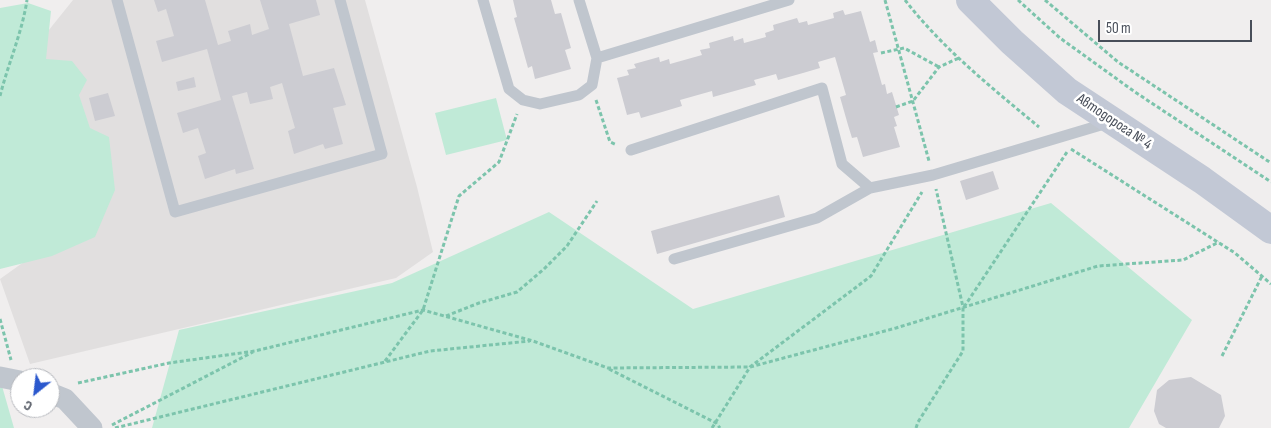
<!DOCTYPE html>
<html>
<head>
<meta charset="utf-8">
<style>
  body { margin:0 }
  #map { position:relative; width:1271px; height:428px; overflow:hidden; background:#f0eeee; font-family:"Sofia Sans Condensed",sans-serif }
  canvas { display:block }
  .north { position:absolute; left:10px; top:368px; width:50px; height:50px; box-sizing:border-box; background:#fff; border:1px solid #b6b8bd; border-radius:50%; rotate:209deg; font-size:14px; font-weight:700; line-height:20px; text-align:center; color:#484e59 }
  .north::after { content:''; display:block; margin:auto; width:18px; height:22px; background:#2b58cd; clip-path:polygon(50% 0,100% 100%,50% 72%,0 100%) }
  .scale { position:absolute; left:1098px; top:20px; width:154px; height:22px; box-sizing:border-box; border:2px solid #484e59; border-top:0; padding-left:6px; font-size:15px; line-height:18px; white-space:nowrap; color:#484e59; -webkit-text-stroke:4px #fff; paint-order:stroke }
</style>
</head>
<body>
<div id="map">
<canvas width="1271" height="428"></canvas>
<div class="north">С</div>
<div class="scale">50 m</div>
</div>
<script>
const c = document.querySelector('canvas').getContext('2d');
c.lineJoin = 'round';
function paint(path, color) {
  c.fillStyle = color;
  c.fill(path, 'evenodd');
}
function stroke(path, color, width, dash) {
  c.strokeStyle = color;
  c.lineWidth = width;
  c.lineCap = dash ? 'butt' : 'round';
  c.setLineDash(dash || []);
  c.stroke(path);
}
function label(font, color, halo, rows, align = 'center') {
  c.font = font + ' "Sofia Sans Condensed",sans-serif';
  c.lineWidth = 5;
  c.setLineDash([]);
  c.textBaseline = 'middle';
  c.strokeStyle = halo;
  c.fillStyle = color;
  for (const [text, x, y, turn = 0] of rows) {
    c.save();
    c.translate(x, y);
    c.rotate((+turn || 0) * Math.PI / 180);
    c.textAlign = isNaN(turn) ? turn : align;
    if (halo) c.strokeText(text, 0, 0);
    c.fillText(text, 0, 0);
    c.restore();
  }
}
const education = new Path2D(`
  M73,0H365L417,187L433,252L396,278L30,364L0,279L77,224L28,56Z`);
const green = new Path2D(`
  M28,3L51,11L46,59L72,61L87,80L79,95L90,128L109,137L115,190L95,237L52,256L0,269V8Z
  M496,98L507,140L446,155L435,113Z
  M1051,203L1192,320L1129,428H152L179,330L392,283L549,212L693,309Z
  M0,379L14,428H0Z`);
const building = new Path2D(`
  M154,0H205L218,45L231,41L228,31L250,24L252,35L269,29L260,0H316L320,15L289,24L303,76L334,68L346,105L333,108L343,144L325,149L323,144L294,154L288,131L295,128L282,83L270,87L273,99L250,104L247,92L232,96L254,169L236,174L235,169L205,179L198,156L206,153L198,128L183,133L177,113L221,100L207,49L162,62L156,41L174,36L166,9L158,12Z
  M513,0H551L555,14L561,13L571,48L565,50L571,69L535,79L532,66L528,68L514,18L517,17Z
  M843,10L845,15L861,11L870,42L875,40L878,52L873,53L882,85L885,84L887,94L892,92L899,115L894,117L897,126L894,127L900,147L863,157L857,137L852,138L848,125L840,97L846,95L835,57L818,62L820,68L803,73L778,80L776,74L754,80L756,85L713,97L712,91L680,100L682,106L662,112L641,118L639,112L627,115L617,78L629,75L627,70L636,68L634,64L659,57L660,62L669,59L670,64L702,55L700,50L710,48L709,43L733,36L734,41L743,38L744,43L766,37L765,33L774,30L773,25L797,18L799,23L807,21L808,25L834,18L833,13Z
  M194,77L196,87L178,91L176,82Z
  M108,93L115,116L95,121L89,98Z
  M993,171L999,189L966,200L960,181Z
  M779,195L785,217L657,254L651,231Z
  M1191,377L1221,395L1225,416L1219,428H1166L1159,424L1154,411L1157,390L1169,380Z`);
const path = new Path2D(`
  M885,0L929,161
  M905,0C943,49 992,88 1039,127
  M1018,0L1060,38L1135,92L1271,182
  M1045,0L1118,62L1271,163
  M881,53L904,48L939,67
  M0,96C8,64 22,33 27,0
  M596,100L610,142L617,145
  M896,107L913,101L939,67L959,58
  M1071,149L1235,253L1271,284
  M964,307L1067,152
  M446,316L479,303L517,292L544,269L567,246L597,201
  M0,319L11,360
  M1222,356L1262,276
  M385,361L423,310L459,196L499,162L517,114
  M609,369L716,423L720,428
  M78,383L169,363L255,351L423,310L533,341L608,368L750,367L896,328L1098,266L1183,260L1219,242
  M112,425L253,352
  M115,428L430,351L530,341
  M712,428L750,367L871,276L922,192
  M916,428L918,422L963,351V307L936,189`);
const service = new Path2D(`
  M117,0L175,212L382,154L340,0
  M483,0L509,89L523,100L540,104L579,95L592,85L597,58
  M579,0L597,58L789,0
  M631,150L822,88L842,164L870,188
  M674,259L817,218L870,188L933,175L1111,122`);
const minor = new Path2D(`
  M0,377L20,381
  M50,393L65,399L92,428`);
const secondary = new Path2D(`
  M970,0L1012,42L1067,91L1202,180L1271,230`);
const streetNames = [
  ["Автодорога № 4",1114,122,34]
];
paint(education, '#e1dfdf');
paint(green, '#c0ead7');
paint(building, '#ccccd2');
stroke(path, '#7cc4ac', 3, [4, 2.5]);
stroke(service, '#c0c6ce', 11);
stroke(minor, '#c0c6ce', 21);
stroke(secondary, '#c2c8d5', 28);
label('15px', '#484e59', '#fff', streetNames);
</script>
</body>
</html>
